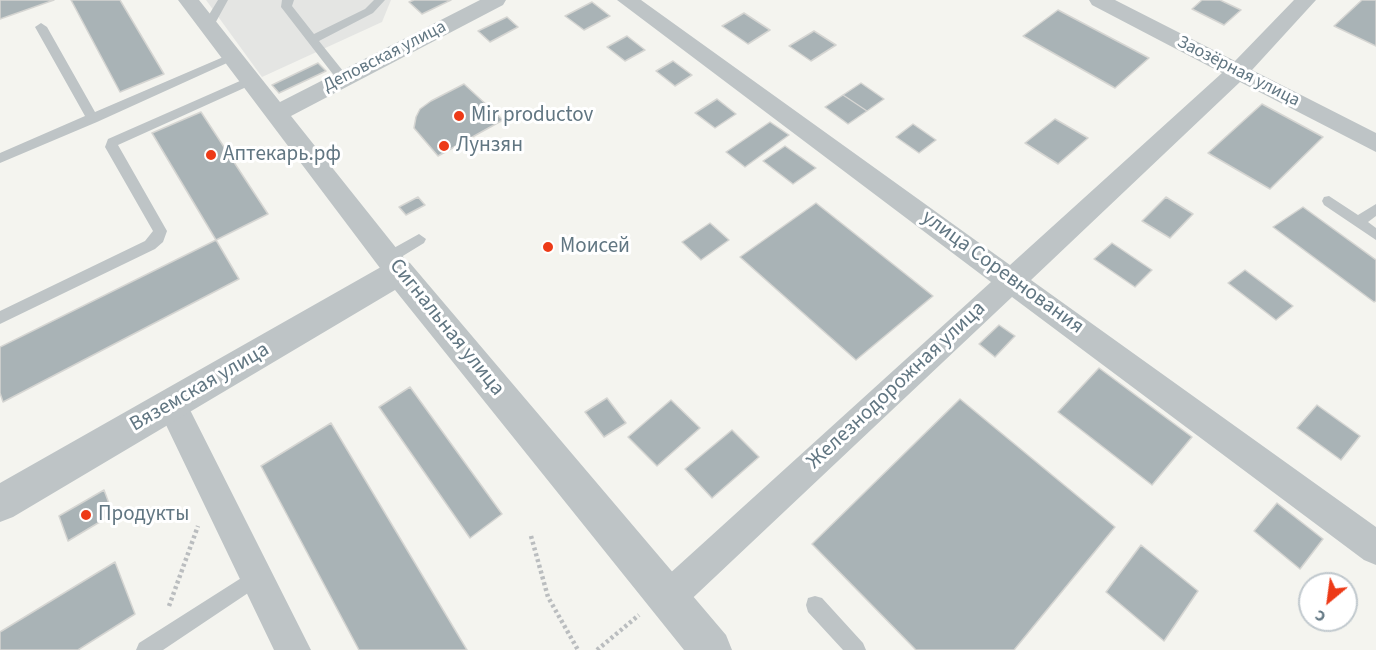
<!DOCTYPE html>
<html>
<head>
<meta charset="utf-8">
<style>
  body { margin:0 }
  #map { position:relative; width:1376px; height:650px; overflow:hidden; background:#f4f4ef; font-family:"Source Sans 3",sans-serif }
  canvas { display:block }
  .north { position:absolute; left:1298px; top:572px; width:60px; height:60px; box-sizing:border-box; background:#fff; border:2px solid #c0c8cd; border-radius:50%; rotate:209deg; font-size:16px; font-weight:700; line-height:24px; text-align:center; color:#617682 }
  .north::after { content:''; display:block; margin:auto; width:21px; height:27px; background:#ed3a17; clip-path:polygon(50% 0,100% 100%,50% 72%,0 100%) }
</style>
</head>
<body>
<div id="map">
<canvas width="1376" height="650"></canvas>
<div class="north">С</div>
</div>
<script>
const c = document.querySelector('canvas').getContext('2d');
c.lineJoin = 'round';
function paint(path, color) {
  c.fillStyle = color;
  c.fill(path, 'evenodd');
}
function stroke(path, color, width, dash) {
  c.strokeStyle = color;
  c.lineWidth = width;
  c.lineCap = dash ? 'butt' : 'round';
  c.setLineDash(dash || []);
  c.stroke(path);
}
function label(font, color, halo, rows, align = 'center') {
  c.font = font + ' "Source Sans 3",sans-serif';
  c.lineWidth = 6;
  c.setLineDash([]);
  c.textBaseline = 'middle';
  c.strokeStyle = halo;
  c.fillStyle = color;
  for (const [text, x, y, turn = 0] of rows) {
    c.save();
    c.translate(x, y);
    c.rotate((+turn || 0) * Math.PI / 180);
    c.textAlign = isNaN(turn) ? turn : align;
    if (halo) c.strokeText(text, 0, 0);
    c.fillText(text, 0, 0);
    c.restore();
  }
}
const built = new Path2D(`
  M206,0H391L382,22L262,77Z`);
const building = new Path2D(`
  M0,0H54L0,19Z
  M71,0H120L164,74L120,92Z
  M414,0H451L422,14L409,2Z
  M1202,0H1220L1241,10L1224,25L1192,9Z
  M1362,0H1376V46L1334,26Z
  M592,2L610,16L584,30L565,16Z
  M1058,10L1149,58L1115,88L1023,36Z
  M744,13L770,30L748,44L722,26Z
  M507,17L518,27L490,42L478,31Z
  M814,31L836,45L811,61L789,46Z
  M627,36L645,50L625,61L607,47Z
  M673,61L692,75L675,86L656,71Z
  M318,63L326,71L279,93L272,85Z
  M861,83L884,99L867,111L843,95Z
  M464,84L503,120L438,156L414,128L416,117L420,109L431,101Z
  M843,95L867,111L848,124L825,107Z
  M717,99L736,114L715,128L695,113Z
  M1262,104L1323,137L1270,189L1208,153Z
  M201,112L268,214L216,240L152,133Z
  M1055,119L1088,138L1058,164L1025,143Z
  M770,122L789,135L745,167L726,152Z
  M913,124L936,140L919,153L896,137Z
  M785,146L816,168L793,184L763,161Z
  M418,197L425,205L406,215L399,207Z
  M1166,197L1193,214L1170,238L1142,221Z
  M816,203L933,296L856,360L740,257Z
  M1303,207L1376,260V301L1374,302L1273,227Z
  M710,223L729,240L701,260L682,242Z
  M216,240L239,279L3,402L0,393V347Z
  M1112,243L1152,270L1135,287L1094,259Z
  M1245,270L1293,306L1276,320L1228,283Z
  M999,325L1015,336L995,357L979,344Z
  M1099,368L1192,437L1152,485L1058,412Z
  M410,387L502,514L470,538L379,407Z
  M607,398L626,423L604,437L585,412Z
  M960,399L1115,527L1014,650H916L812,544Z
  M671,400L700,428L657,466L628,437Z
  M1317,405L1360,436L1341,460L1297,428Z
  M331,423L467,650H359L261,466Z
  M732,430L759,457L712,498L685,469Z
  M104,490L113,514L68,541L59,516Z
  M1277,503L1323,539L1300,569L1254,531Z
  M1141,545L1198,591L1164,641L1106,592Z
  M115,562L135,614L78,650H0V632Z`);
const path = new Path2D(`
  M531,536L548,597L578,650
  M169,606L198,526
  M597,650L639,615`);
const service = new Path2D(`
  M218,0H228L212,29H204L202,26Z
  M282,0H294L292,6L314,34L365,9L374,0H385L373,13L319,41L347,76V82H339L281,7Z
  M41,23L47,27L95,112L228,55H236L238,58L97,122L0,163V153L85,116L35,27Z
  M249,77L255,81L253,84L118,145L167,231L163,242L155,249L0,324V311L145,241L153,231L105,147L108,139Z
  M1329,196L1358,215L1376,204V216L1368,222L1376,228V240L1324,205L1322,201L1324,197Z
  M419,234L426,239L424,243L393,262H383L381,258L383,254Z
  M257,568L263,571L266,577L263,583L163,650H136L139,643Z
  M815,596L822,598L863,643L866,650H843L808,612L806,605L808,598Z`);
const minor = new Path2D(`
  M178,0H199L280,102L480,0H506L503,5L291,116L409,264L413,272L409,280L399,283L389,280Z
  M617,0H641L1010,265L1222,73L1092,5L1089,0H1115L1235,61L1294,0H1316L1252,70L1376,133V152L1240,82L1031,280L1376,527V565L1364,560L1012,297L681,609L669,614L657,609L652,597L657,585L991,282Z
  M171,390L182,394L311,650H274L156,404L160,394Z`);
const tertiary = new Path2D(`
  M399,259L410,263L726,635L732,650H684L395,290L13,517L0,522V483L388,263Z`);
const markers = [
  [459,116,6,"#ed3a17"],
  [444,146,6,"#ed3a17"],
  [211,155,6,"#ed3a17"],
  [548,247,6,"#ed3a17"],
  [86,515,6,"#ed3a17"]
];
const farStreetnames = [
  ["Деповская улица",385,57,-27],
  ["Заозёрная улица",1238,72,27]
];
const poiNames = [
  ["Mir productov",471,116],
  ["Лунзян",456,146],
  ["Аптекарь.рф",223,155],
  ["Моисей",560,247],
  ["Продукты",98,515]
];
const streetNames = [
  ["улица Соревнования",1002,273,36],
  ["Сигнальная улица",446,328,51],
  ["Железнодорожная улица",897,386,-43],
  ["Вяземская улица",200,388,-30]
];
paint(built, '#e4e5e3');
paint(building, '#a9b3b6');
stroke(building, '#d5d5d2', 1.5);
stroke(path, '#babdbf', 4.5, [3, 3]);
paint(service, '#bec4c6');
paint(minor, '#bec4c6');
paint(tertiary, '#bec4c6');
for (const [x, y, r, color] of markers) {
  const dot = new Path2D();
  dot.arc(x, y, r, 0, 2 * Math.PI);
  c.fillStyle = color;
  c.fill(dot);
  stroke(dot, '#fff', 2);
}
label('18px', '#617682', '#fff', farStreetnames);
label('21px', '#617682', '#fff', poiNames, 'left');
label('21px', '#617682', '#fff', streetNames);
</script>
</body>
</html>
